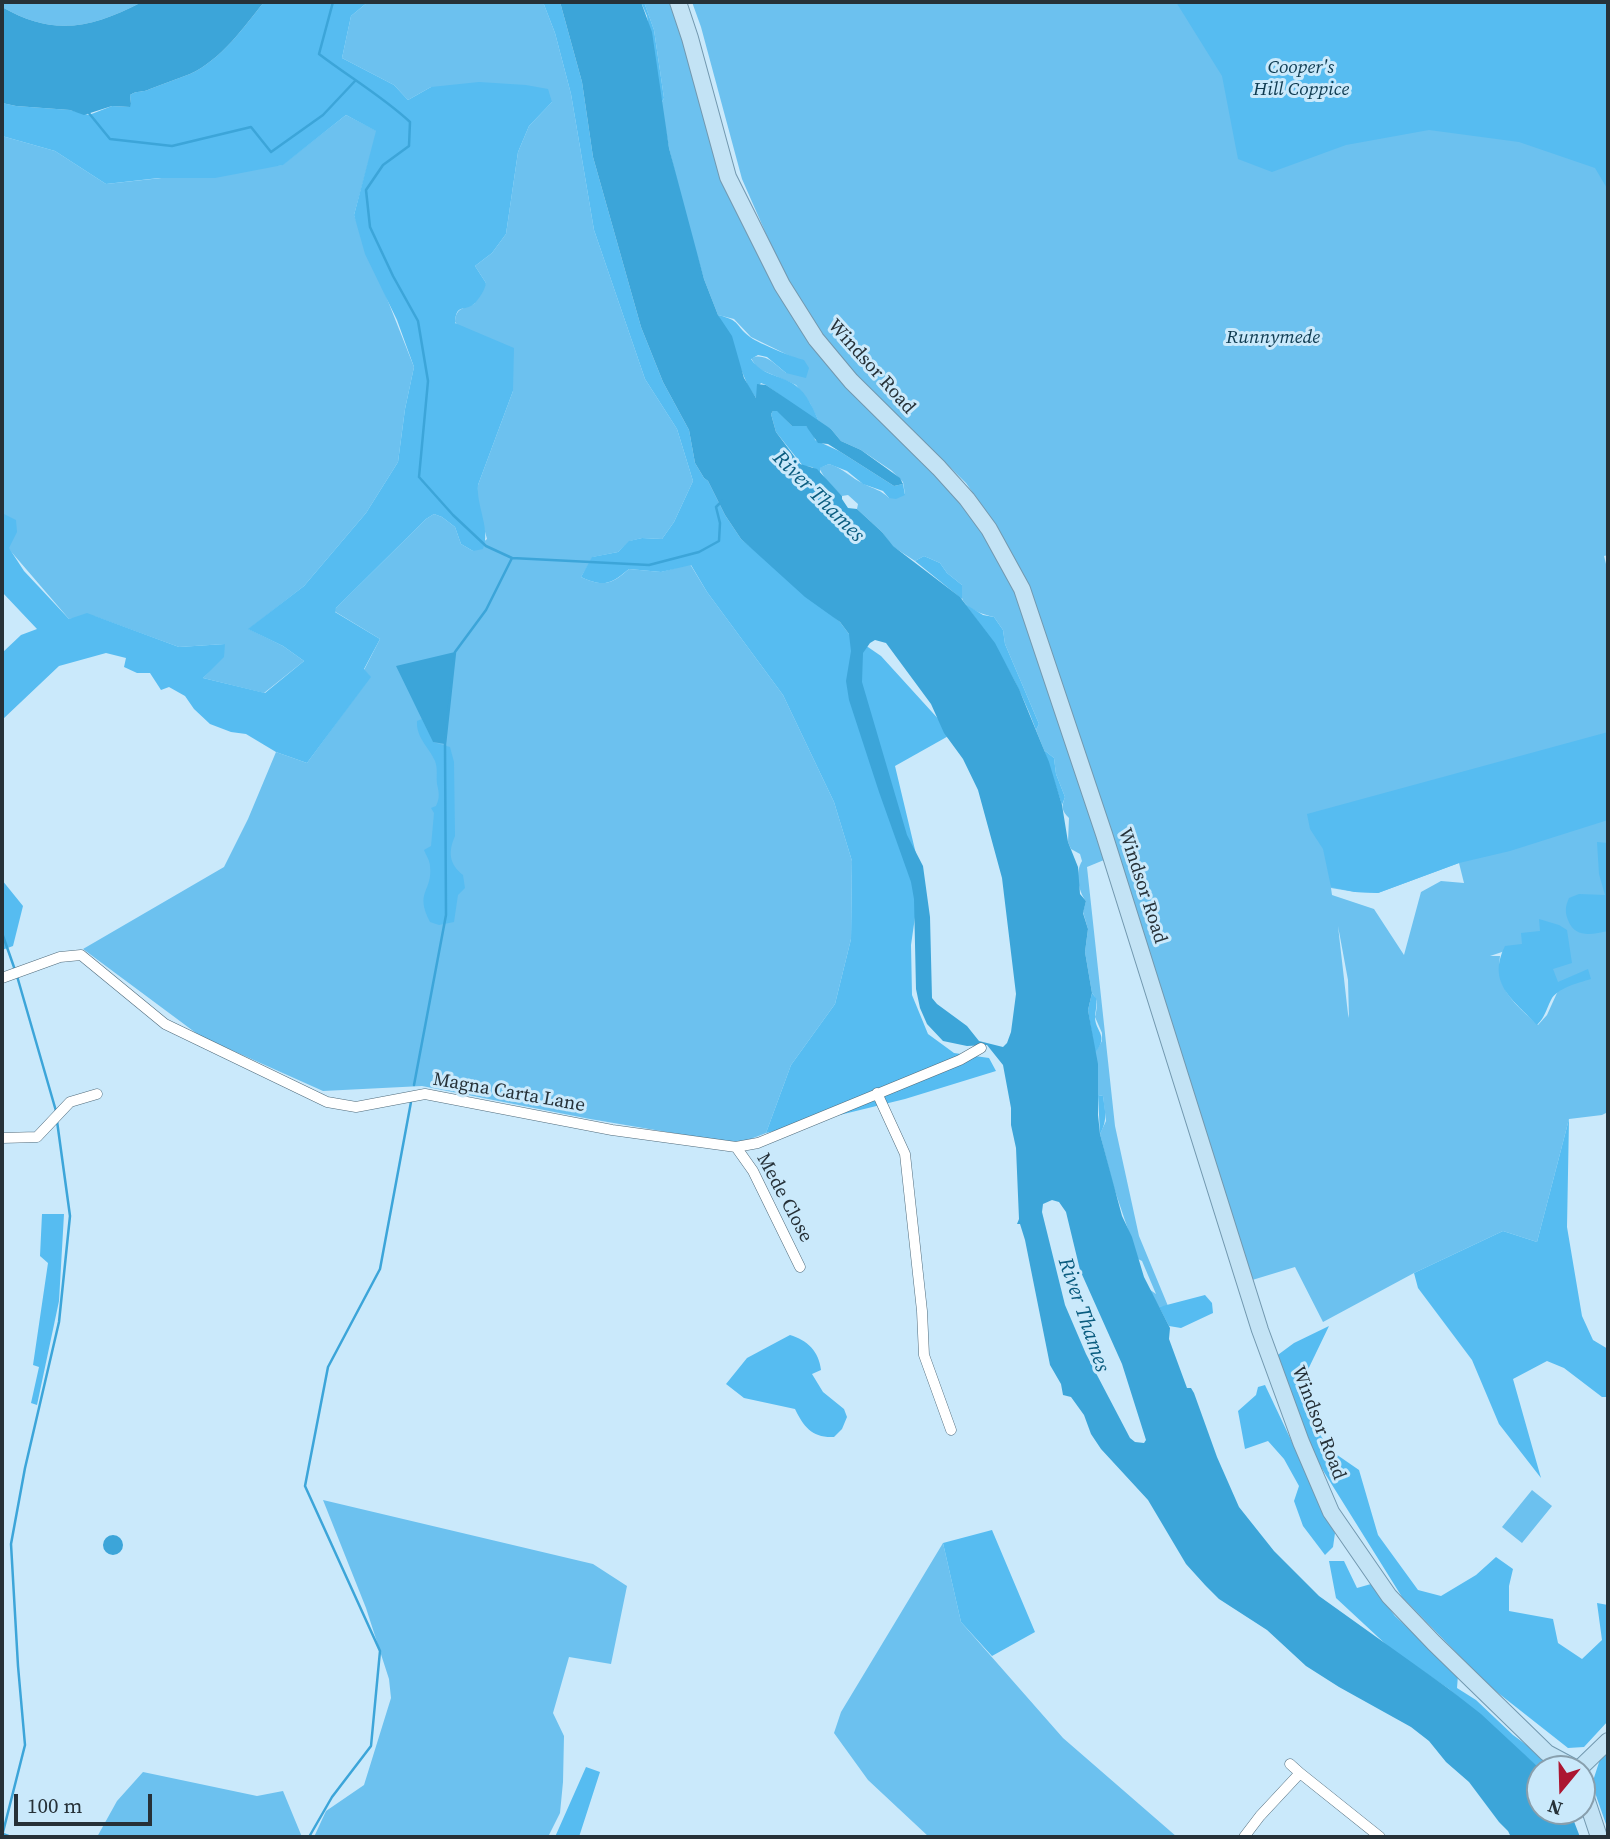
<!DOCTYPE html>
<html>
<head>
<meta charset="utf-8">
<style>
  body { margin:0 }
  #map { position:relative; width:1610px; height:1839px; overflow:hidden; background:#cae9fb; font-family:"Source Serif 4",serif }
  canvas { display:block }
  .frame { position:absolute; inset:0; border:4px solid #263138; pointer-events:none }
  .north { position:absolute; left:1526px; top:1755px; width:70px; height:70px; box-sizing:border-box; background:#cae9fb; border:2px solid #889fad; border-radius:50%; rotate:199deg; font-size:19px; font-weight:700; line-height:28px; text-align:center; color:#263138 }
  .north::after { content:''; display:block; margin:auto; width:24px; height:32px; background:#ac1631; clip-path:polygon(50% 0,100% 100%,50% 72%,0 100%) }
  .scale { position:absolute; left:14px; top:1794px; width:138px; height:32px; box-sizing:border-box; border:4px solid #263138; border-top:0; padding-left:9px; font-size:21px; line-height:24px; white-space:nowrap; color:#263138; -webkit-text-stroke:5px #cae9fb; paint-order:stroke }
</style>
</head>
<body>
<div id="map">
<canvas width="1610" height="1839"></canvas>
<div class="frame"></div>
<div class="north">N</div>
<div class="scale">100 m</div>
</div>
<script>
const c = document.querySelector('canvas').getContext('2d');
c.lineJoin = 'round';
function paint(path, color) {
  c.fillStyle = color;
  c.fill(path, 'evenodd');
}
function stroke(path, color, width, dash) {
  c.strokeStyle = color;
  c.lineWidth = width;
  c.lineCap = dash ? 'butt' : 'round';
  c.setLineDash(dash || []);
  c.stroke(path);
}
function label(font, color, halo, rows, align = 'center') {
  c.font = font + ' "Source Serif 4",serif';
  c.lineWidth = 6;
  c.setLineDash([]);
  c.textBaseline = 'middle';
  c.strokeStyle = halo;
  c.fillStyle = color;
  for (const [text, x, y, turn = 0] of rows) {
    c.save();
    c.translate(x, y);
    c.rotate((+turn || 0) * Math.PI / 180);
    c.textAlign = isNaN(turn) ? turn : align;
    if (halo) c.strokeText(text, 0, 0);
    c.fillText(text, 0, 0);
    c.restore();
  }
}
const green = new Path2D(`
  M2,2H142C91,28 54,37 2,7Z
  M368,2H543L555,33L571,94L594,230L645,379L677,429L693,481L674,522L662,539L642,538L630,541L618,552L593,557L581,577C603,587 611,585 629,569L661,572L690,564L707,592L783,695L834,802L852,861L851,939L835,1004L791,1065L766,1133L738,1144L590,1119L422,1086L323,1091L200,1036L83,949L224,867L248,819L276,752L307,763L370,677L364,670L380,639L334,611L336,608L426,519L434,514L442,517L455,527L461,544L473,551L487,539L476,499L478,485L513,391L455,322C456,308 462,309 474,304L486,283L475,266L492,253L506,234L518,152L529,126L552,102L431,87L408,100L394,85L342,58L351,16Z
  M644,2H672L724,178L743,226L781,299L810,342L845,385L949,488L982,531L1013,583L1104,860L1087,867L1115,1126L1139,1236L1168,1306L1159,1307L1149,1289L1156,1294L1142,1261L1138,1259L1113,1185L1100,1134L1106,1121L1103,1096L1098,1095L1095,1053L1102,1041V1033L1095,1017C1097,1008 1099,1000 1092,993L1085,952L1088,929L1083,912L1086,901C1078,891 1075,872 1082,861L1080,854L1071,849L1068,842L1069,818C1062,811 1061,807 1065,797L1056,774L1054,758L1044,750L1036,730L1039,724L1005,644L1003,630L994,617C984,615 964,608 962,598C961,594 962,589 962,585L947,573L940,563L924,556L915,561L892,546L882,532L857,509L858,504L848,495L842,496L826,480L819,468L829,464C843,468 851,478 864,484C874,489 881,490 889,498L905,494L903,482L892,471L861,450L841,441L831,429L820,424L810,403L796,385L757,368L751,358C765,352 775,364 786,373L794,358L751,337L734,319L718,315L704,279L685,214L669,148L661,104L664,98L654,30Z
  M692,2H1568L1608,59V555L1604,556L1608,572V1112L1602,1115L1569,1119L1537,1242L1503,1231L1414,1273L1323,1322L1295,1267L1249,1281L998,529L966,483L850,369L821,333L785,277L742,179L701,27ZM1459,863L1464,883L1441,881L1421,892L1404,955L1374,909L1332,895L1331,888L1355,892L1378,893ZM1338,926L1348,980L1349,1018L1348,1014ZM1505,951L1511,993L1561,984L1547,1015L1538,1025C1515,1004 1495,989 1500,956H1490Z
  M346,115L377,131L354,215L414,367L405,409L398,462L366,513L304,586L249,629L283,646L304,661L264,693L203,678L212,668L225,644L179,647L94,616L69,619L8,548L2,514V136L55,151L106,184L282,165Z
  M1532,1490L1552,1506L1522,1543L1502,1527Z
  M323,1500L593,1564L627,1586L611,1664L569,1657L553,1713L564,1736L563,1782L560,1813L548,1837H314L326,1811L364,1785L391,1698L389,1679L366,1608Z
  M943,1543L961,1622L1063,1738L1177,1837H929L868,1780L834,1733L841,1712Z
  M143,1772L257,1796L283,1791L302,1837H97L117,1801Z`);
const forest = new Path2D(`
  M264,2H368L351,16L342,58L394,85L408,100L431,87L479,82L526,85L548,89L552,102L529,126L518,152L506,234L492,253L475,266L486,283C485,290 479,299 474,304C464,312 456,303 455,323L514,348L513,391L478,485C476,506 491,529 483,549L473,551L461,544L455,527L442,517L434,514L426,519L336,608L335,612L380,639L364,669L371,677L307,763L276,752L246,734L231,732L210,724L194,709L185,696L169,687L161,690L150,673H137L124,667L126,658L106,653L59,666L2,720V653L21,635L37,629L2,592V513L16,520L17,532L9,548L24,571L69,619L87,613L179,647L225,644L224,657L203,678L265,693L304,661L283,646L248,629L304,586L366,513L398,462L405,409L414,367L397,320L365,254L354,215L376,131L346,115L283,165L215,178H159L106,184L55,151L2,136V103L16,106L70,110L89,115L112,106L129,107L131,104L130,95C137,90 142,93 150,89C163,84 177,79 190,74C221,60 244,27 264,2Z
  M543,2H560L582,82L593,157L641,327L663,382L689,430L695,463L704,478L708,481L725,515L741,539L840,622L849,634L881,656L952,734L895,766L921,875L911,945L912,995L928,1034L954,1053L989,1058L996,1071L905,1099L766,1133L791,1065L835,1004L851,939L852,861L834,802L783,695L707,592L691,565L661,572L629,569C610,585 603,587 581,577L592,557L618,552L629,541L642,538L662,539L674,522L693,481L677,429L645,379L594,230L571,94L555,33Z
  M641,2H644L654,30L664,98L661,104L647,16Z
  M1176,2H1608V190L1595,168L1519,142L1429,130L1346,145L1272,172L1238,159L1222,76Z
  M718,315C742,321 734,325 750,337C760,344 792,357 804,360L809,368L806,378L786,373L767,357L758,355L751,359C762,376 779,374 795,385C807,393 814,410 820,424L766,385L761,383L757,388L758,396L756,398L748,386Z
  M777,410L792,426H806L814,434L815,440L839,451L894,486L903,484L905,495L896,499L889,498L883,491L863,484L847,471L829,464L820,468V473L812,467L803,466L776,432L771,414L773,411Z
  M924,556L940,563L947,573L962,585V599L915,561Z
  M965,604L983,615L994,617L1003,630L1005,644L1039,724L1036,730C1019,683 995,643 965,604Z
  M422,719L433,742L450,747L454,762L455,836C448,852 449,864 463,875L465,888L458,895L454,922L439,925L430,922C414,891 433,892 430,866C430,861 426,855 424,850L431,846L434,813L431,808L436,806C440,798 439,792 437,784C436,776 438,769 435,761C429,747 416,738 417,721Z
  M1608,732V820L1510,851L1459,863L1378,893L1355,892L1331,887L1323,849L1310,829L1307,814Z
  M1044,750L1054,758L1056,774L1065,797L1062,805Z
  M1597,842L1608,843V931C1593,934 1575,939 1568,920C1565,912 1565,907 1569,898L1579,894L1605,895L1599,874Z
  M2,880L23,906L13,946L2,950Z
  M1539,919L1559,925L1567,930L1572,963L1553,969L1558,982L1588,969L1591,979C1578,983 1557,988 1551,1000C1546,1010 1545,1017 1537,1025C1514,1000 1486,984 1505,946L1522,944L1521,933L1540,931Z
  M1092,993L1096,998C1097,1004 1096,1009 1095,1015C1094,1032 1110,1034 1095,1053L1088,1010Z
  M1098,1095L1103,1096C1105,1111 1108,1120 1100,1134Z
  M1569,1119L1567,1227L1582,1316L1593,1340L1608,1349V1397H1602L1564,1368L1547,1361L1513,1379L1541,1478L1499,1424L1472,1360L1418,1288L1414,1273L1503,1231L1537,1242Z
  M42,1214H64L59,1301L37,1405L31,1403L39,1367L33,1365L48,1263L40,1256Z
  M1205,1295L1212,1303L1213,1313L1181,1328L1169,1326L1159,1307Z
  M1329,1326L1302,1382L1308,1416L1330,1450L1359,1470L1378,1535L1418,1590L1441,1596L1476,1575L1496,1557L1513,1569L1509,1586V1611L1553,1619L1558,1643L1582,1659L1602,1640L1597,1603L1608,1605V1721L1584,1747L1568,1748L1488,1685L1402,1597L1319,1464L1275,1357L1294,1343Z
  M790,1335C807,1340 819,1351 821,1370L812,1374L823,1392L844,1409L847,1417L842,1429L834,1437C812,1438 804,1427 795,1409L744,1398L726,1384L747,1358Z
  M1265,1385L1335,1533L1333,1547L1325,1555L1303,1526L1294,1501L1299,1486L1284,1459L1268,1441L1245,1449L1238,1411L1256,1395L1258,1387Z
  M992,1530L1035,1632L992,1656L961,1622L943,1543Z
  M1329,1561H1344L1357,1588L1371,1584L1395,1616L1458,1675L1457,1688L1476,1700L1513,1735L1559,1769H1540L1449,1689L1392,1650L1336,1598Z
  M1608,1748V1830L1592,1784L1602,1753Z
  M586,1767L600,1772L579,1837H555Z`);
const water = new Path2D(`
  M142,2H264C244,27 221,60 190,74C177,79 163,84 150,89C142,93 137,90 130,95L131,104L130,107L112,106L84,115L70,110L16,106L2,103V7C54,37 91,28 142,2Z
  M560,2H641L652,32L669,148L704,279L718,315L732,336L744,378L756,398L757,384L766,385L831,429L841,441L861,450L900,478L903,484L894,486L828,444L818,443L806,426H792L777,411H773L771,414L776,432L800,464L817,469L842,496V499L848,508L857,509L882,532L893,546L960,597L995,643L1019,689L1049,762L1062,805L1068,842L1078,867L1080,894L1086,901L1083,913L1088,929L1085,952L1092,993L1088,1010L1098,1064V1115L1100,1134L1122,1216L1132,1237L1144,1277L1170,1328L1169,1339L1187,1388H1191L1194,1393L1217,1457L1239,1507L1274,1551L1319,1596L1449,1689L1481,1714L1537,1766L1540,1769V1811H1570L1580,1837H1511L1508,1831L1499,1822L1469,1782L1446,1762L1429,1741L1411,1727L1339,1687L1306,1666L1267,1630L1219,1599L1205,1585L1186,1564L1148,1500L1101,1449L1091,1434L1084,1415L1071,1397L1063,1395L1061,1384L1050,1365L1025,1240L1020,1224H1017L1019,1219L1016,1148L1011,1125V1108L1003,1065L987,1045L967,1046L943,1041L927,1024L920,1008L916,989L914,899L911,882L879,792L849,700L846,681L851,651L849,634L840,622L805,597L741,539L725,515L708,481L704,478L695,463L689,430L663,382L641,327L593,157L582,82ZM875,640L886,643L931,704L944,733L963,759L978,790L1002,878L1016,994L1011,1032L1007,1043L1003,1047L979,1041L967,1026L937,1004L932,998L930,917L923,866L907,835L862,682L863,653L870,643ZM1052,1200L1059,1202L1066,1212L1080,1270L1122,1364L1146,1440L1144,1443L1135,1442L1130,1438L1086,1354L1065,1305L1042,1212L1043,1204Z
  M455,652L445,744L433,742L396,666Z
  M103 1545a10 10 0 1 1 20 0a10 10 0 1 1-20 0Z`);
const stream = new Path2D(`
  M333,2L319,54C349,77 382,96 410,122L409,146L383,165L366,190L370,227L393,276L418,321L428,381L419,477L453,515L486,546L512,558
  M88,112L110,139L172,146L251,127L271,152L323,115L355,81
  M2,933L15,970
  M17,976L56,1111
  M414,1085L446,915L445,744L455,652L486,610L512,558L649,565L699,552L719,541L720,523L716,507L722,501
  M3,1834L11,1837
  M2,1836L25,1745L18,1666L11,1544L25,1468L59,1322L70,1216L57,1121
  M309,1837L332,1797L371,1746L380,1651L305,1486L328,1367L380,1269L411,1102`);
const street = new Path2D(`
  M2,978L60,957L81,955L165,1024L327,1102L356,1107L425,1094L612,1130L736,1147L758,1143L960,1060L981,1048
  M877,1093L905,1154L922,1311L924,1355L951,1430
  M2,1138L37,1137L70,1102L97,1094
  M736,1147L753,1171L800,1267
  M1290,1764L1300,1773
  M1244,1837L1260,1816L1300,1773L1380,1837`);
const primary = new Path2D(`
  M678,2L690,38L728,177L782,285L816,339L851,381L939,468L967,499L989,529L1022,589L1104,834L1260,1330L1301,1442L1331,1512L1389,1596L1434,1643L1547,1753L1577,1769
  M1579,1769L1608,1741
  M1582,1786L1599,1837`);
const parkNames = [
  ["Cooper's",1301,68],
  ["Hill Coppice",1301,90],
  ["Runnymede",1273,338]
];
const streetNames = [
  ["Windsor Road",871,367,48],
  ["Windsor Road",1142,886,72],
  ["Magna Carta Lane",509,1093,10],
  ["Mede Close",784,1198,62],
  ["Windsor Road",1318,1423,69]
];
const waterNames = [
  ["River Thames",818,497,45],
  ["River Thames",1083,1315,71]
];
paint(green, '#6cc1ef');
paint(forest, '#56bcf1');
paint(water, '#3ca5d9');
stroke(stream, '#3ca5d9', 2.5);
stroke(street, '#506b7b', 11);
stroke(primary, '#7298af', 18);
stroke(street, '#fff', 10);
stroke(primary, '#c3e3f5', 16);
label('italic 19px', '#0e3a50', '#cae9fb', parkNames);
label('19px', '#263138', '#cae9fb', streetNames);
label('italic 21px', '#0a5c7f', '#cae9fb', waterNames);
</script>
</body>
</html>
